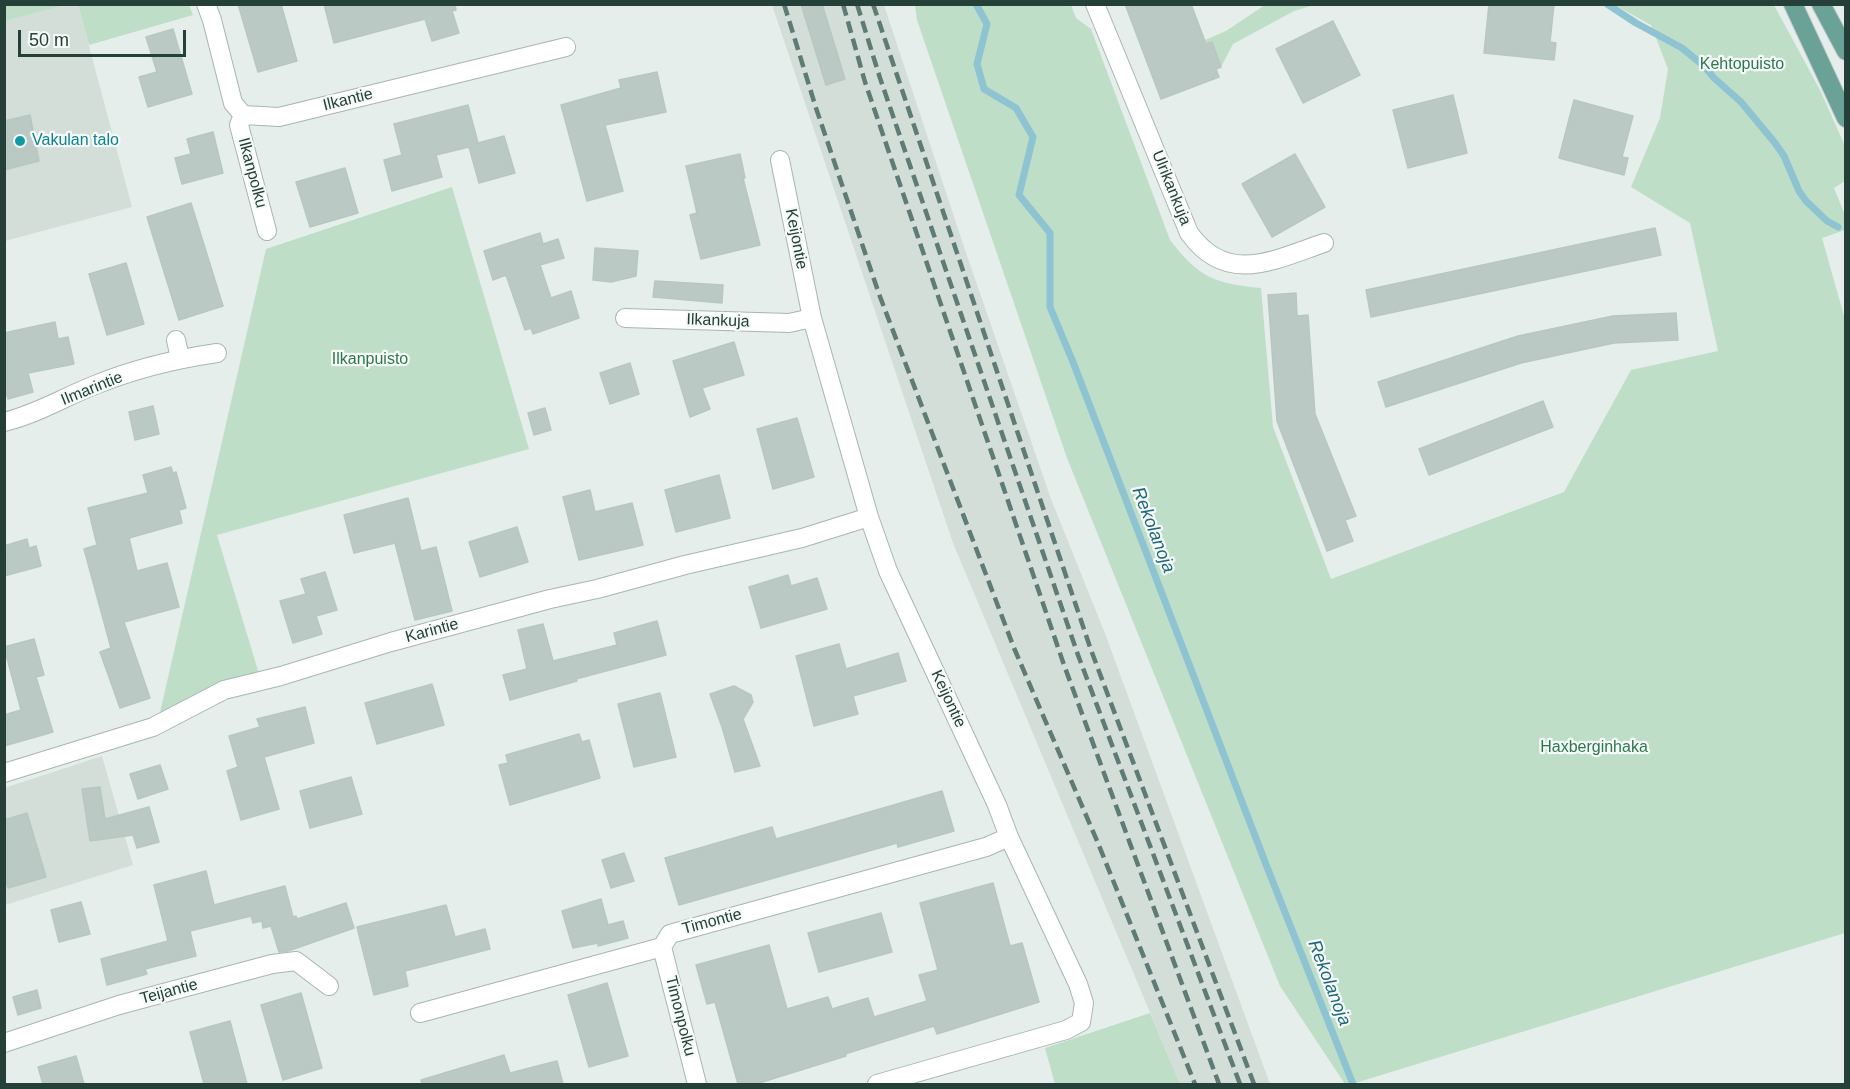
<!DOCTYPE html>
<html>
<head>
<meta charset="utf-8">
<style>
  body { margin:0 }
  #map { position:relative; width:1850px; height:1089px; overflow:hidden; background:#e5eeea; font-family:Helvetica,sans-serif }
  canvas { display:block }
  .frame { position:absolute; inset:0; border:6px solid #244039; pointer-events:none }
  .scale { position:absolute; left:18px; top:30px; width:168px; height:27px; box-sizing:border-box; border:3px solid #244039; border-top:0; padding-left:8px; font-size:18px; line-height:21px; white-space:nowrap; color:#244039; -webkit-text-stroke:4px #f5faf8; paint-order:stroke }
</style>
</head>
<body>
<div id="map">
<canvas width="1850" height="1089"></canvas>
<div class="frame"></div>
<div class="scale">50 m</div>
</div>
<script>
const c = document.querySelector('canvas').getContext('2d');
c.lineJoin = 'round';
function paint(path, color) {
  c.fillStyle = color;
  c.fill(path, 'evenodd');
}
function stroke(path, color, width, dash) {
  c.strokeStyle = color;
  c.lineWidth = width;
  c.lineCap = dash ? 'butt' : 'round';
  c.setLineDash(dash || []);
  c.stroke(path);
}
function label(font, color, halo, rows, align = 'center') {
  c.font = font + ' Helvetica,sans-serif';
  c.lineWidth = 4.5;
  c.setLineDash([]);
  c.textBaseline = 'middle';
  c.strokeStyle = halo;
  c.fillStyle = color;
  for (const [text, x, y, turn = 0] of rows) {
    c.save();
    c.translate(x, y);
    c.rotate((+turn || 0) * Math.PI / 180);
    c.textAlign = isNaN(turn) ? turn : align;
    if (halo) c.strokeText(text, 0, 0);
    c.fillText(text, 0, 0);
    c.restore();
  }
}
const built = new Path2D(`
  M65,5H78L132,207L5,241L4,21Z
  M772,5H884L963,244L1051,499L1106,636L1270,1084H1180L953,543Z
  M102,756L133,865L5,905L4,788Z`);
const green = new Path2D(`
  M5,4H65V5L5,21Z
  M78,5H189L193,15L89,45Z
  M915,5H1071L1076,18L1091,29L1170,240C1198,277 1215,284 1261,288L1273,427L1331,579L1564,492L1631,370L1718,351L1690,223L1631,187L1660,118L1668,69L1651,25L1615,5H1774L1820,90L1845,146V181L1834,188L1845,215V230L1822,238L1846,323L1845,933L1352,1084H1345L1280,986L1067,458L917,20Z
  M1265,5H1314L1294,11L1233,44L1221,67L1205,40L1226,31Z
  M452,187L529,449L217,535L259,674L159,717L266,249Z
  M1150,1013L1180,1084H1055L1045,1048Z`);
const stream = new Path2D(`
  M976,4L987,24L977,64L984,89L1016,108L1033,137L1019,195L1050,233V307L1073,362L1267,867L1353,1084
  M1607,4L1636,23L1682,48L1704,66L1714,78L1741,102L1775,143L1784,156L1799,191L1806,201L1827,221L1838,227`);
const building = new Path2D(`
  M238,4H281L297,61L258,72Z
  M324,4H455L456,10L452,11L459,33L432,41L425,19L334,43Z
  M801,4H822L845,79L826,85Z
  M1125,4H1191L1206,44L1212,42L1221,67L1216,69L1219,77L1161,99Z
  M1489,4H1554L1550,42L1556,43L1554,60L1484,53Z
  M1333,21L1360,75L1303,103L1276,49Z
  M173,29L192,94L148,107L139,77L157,72L146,37Z
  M657,72L666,112L605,125L623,191L587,201L561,105L621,88L619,80Z
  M1453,95L1467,153L1408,168L1393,110Z
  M1574,100L1633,116L1622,157L1628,158L1624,175L1559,158Z
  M468,105L478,143L504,136L515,173L479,183L469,147L436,155L442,177L392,191L384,160L402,155L394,124Z
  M30,115L39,161L4,170V121Z
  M213,132L223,173L182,184L175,158L191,154L187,139Z
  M740,154L745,178H743L760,245L701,259L690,215L697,213L686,166Z
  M1295,154L1325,207L1272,237L1242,184Z
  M345,168L358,213L310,227L296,182Z
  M191,203L223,306L179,320L147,217Z
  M1655,228L1661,255L1371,317L1366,290Z
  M540,233L543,244L558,239L564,258L540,265L551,298L571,291L579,318L533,334L531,328L525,330L506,275L493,280L484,251Z
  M595,248L638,251L636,276L611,282L593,280Z
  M126,263L144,324L107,335L89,274Z
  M655,281L723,285L722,303L653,297Z
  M1296,293L1297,316L1308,315L1315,414L1356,516L1345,520L1353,541L1327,551L1277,421L1268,295Z
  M1676,313L1678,340L1614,343L1521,363L1386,407L1378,382L1518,336L1613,316Z
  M55,322L58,339L68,337L74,364L28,373L33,392L8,399L4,386V333Z
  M734,342L744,375L702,388L710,409L690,417L673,361Z
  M630,363L639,394L610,404L600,373Z
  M1543,401L1553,427L1429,475L1419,449Z
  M153,406L159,434L135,440L129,412Z
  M545,408L551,430L534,435L528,413Z
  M797,418L814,477L773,489L757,429Z
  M171,467L173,473L176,472L186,508L179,510L182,523L129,538L137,571L167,563L179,607L124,622L150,698L120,708L100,652L111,648L84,549L97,545L88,508L148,493L143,475Z
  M719,475L730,518L676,532L665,490Z
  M590,490L595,512L632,503L643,545L579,560L563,497Z
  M408,498L421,551L436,547L452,611L415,620L395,543L354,553L344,515Z
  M517,527L528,562L480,577L469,542Z
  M27,539L29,548L36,546L41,566L4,576V546Z
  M325,572L337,610L316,616L322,634L293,643L280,601L306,594L301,579Z
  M788,575L791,586L817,578L827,609L761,628L749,587Z
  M657,621L666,655L576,679L577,681L510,700L503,675L527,669L518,630L543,624L553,661L617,645L614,633Z
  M34,639L44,675L36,677L53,732L4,746V715L21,710L4,647Z
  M839,644L846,669L898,653L906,681L853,696L858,714L814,726L796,656Z
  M432,684L444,725L377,744L365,703Z
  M734,686L751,695L753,702L743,719L760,766L735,772L722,727L710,694Z
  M660,693L676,757L634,767L618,704Z
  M305,707L314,743L264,757L279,809L241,820L227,771L238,767L229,736L260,727L257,719Z
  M579,734L582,742L589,740L600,778L510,805L499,765L508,763L506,755Z
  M160,765L168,789L138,799L130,774Z
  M351,777L362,814L310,828L300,791Z
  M100,787L105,819L149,807L159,842L137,848L133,835L90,841L82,789Z
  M942,791L954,831L898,847L897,843L679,905L665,858L772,827L776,839Z
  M27,813L46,877L8,888L4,875V820Z
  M624,853L634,881L611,888L602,860Z
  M206,871L214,905L285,886L293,917L296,916L297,919L346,903L354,928L288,951L279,952L271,926L263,928L262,921L253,923L251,916L190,931L196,956L145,969L147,974L107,985L101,959L168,941L154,885Z
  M993,883L1010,946L1022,943L1039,1002L937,1034L934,1026L845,1054L846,1056L756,1084H738L715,1002L707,1004L696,965L769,945L787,1009L828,997L832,1009L868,998L874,1017L927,1001L919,975L938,970L920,903Z
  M601,899L608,925L623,921L628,938L598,946V943L573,948L562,911Z
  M81,902L90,934L59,942L51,910Z
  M446,905L455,937L485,929L490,949L405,971L408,986L374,995L357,927Z
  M881,913L892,952L819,972L808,933Z
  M607,983L628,1056L589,1067L568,995Z
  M37,990L41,1008L18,1015L13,997Z
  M301,993L322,1068L283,1080L261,1005Z
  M230,1021L247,1084H204L190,1032Z
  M504,1055L510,1073L557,1061L563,1084H422L421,1080Z
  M76,1056L84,1084H43L38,1067Z`);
const minor = new Path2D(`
  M206,4L212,20L233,103L243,115L279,117L566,47
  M1095,4L1189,233C1227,286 1274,260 1324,243
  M243,115L239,125L267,231
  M780,160L812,318L869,517L888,571L997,805L1009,837L1078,984L1084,1003L1081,1022L1066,1030L877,1084
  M625,318L789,323L812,318
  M176,340L180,358
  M4,422C37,414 64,397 95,385C134,369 176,359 217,353
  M4,773L153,727L224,690L281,676L391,642L550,599L597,589L685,565L802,538L869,517
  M662,947L697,1084
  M420,1013L662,947L670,934L986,847L1009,837
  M4,1043L119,1005L272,964L296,961L329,986`);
const major = new Path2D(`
  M1793,4L1846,118
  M1821,4L1846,51`);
const rail = new Path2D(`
  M784,4L816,108L879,294L1014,648L1098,843L1195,1084
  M843,4L865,82L1064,665L1219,1084
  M857,4L880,78L1078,655L1240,1084
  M873,4L1091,650L1254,1084`);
const markers = [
  [20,141,6,"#0f9aa8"]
];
const parkNames = [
  ["Kehtopuisto",1742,65],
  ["Ilkanpuisto",370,360],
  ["Haxberginhaka",1594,748]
];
const streetNames = [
  ["Ilkantie",348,100,-14],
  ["Ilkanpolku",252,173,75],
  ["Ulrikankuja",1171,188,68],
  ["Keijontie",796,239,79],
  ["Ilkankuja",718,321,2],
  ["Ilmarintie",92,389,-22],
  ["Karintie",432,631,-15],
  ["Keijontie",948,699,65],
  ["Timontie",712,922,-15],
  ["Teijantie",169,992,-15],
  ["Timonpolku",680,1016,76]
];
const cultureNames = [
  ["Vakulan talo",32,141]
];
const waterNames = [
  ["Rekolanoja",1153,530,69],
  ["Rekolanoja",1329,983,69]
];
paint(built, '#d3ded9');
paint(green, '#bedec8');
stroke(stream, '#8ec4d1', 7);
paint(building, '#bac9c3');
stroke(building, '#b7c7c1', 1.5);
stroke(minor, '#a7b6b1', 20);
stroke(major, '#c2cac8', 20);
stroke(minor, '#fff', 18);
stroke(major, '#6aa297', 18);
stroke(rail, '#5f7b75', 4.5, [12, 6]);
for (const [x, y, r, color] of markers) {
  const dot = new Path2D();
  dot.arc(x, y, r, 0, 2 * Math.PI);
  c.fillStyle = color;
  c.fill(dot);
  stroke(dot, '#f5faf8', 2);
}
label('16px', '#2e764e', '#f5faf8', parkNames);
label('16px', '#244039', '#f5faf8', streetNames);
label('16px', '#0d838f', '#f5faf8', cultureNames, 'left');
label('italic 18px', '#1e677b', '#f5faf8', waterNames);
</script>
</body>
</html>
